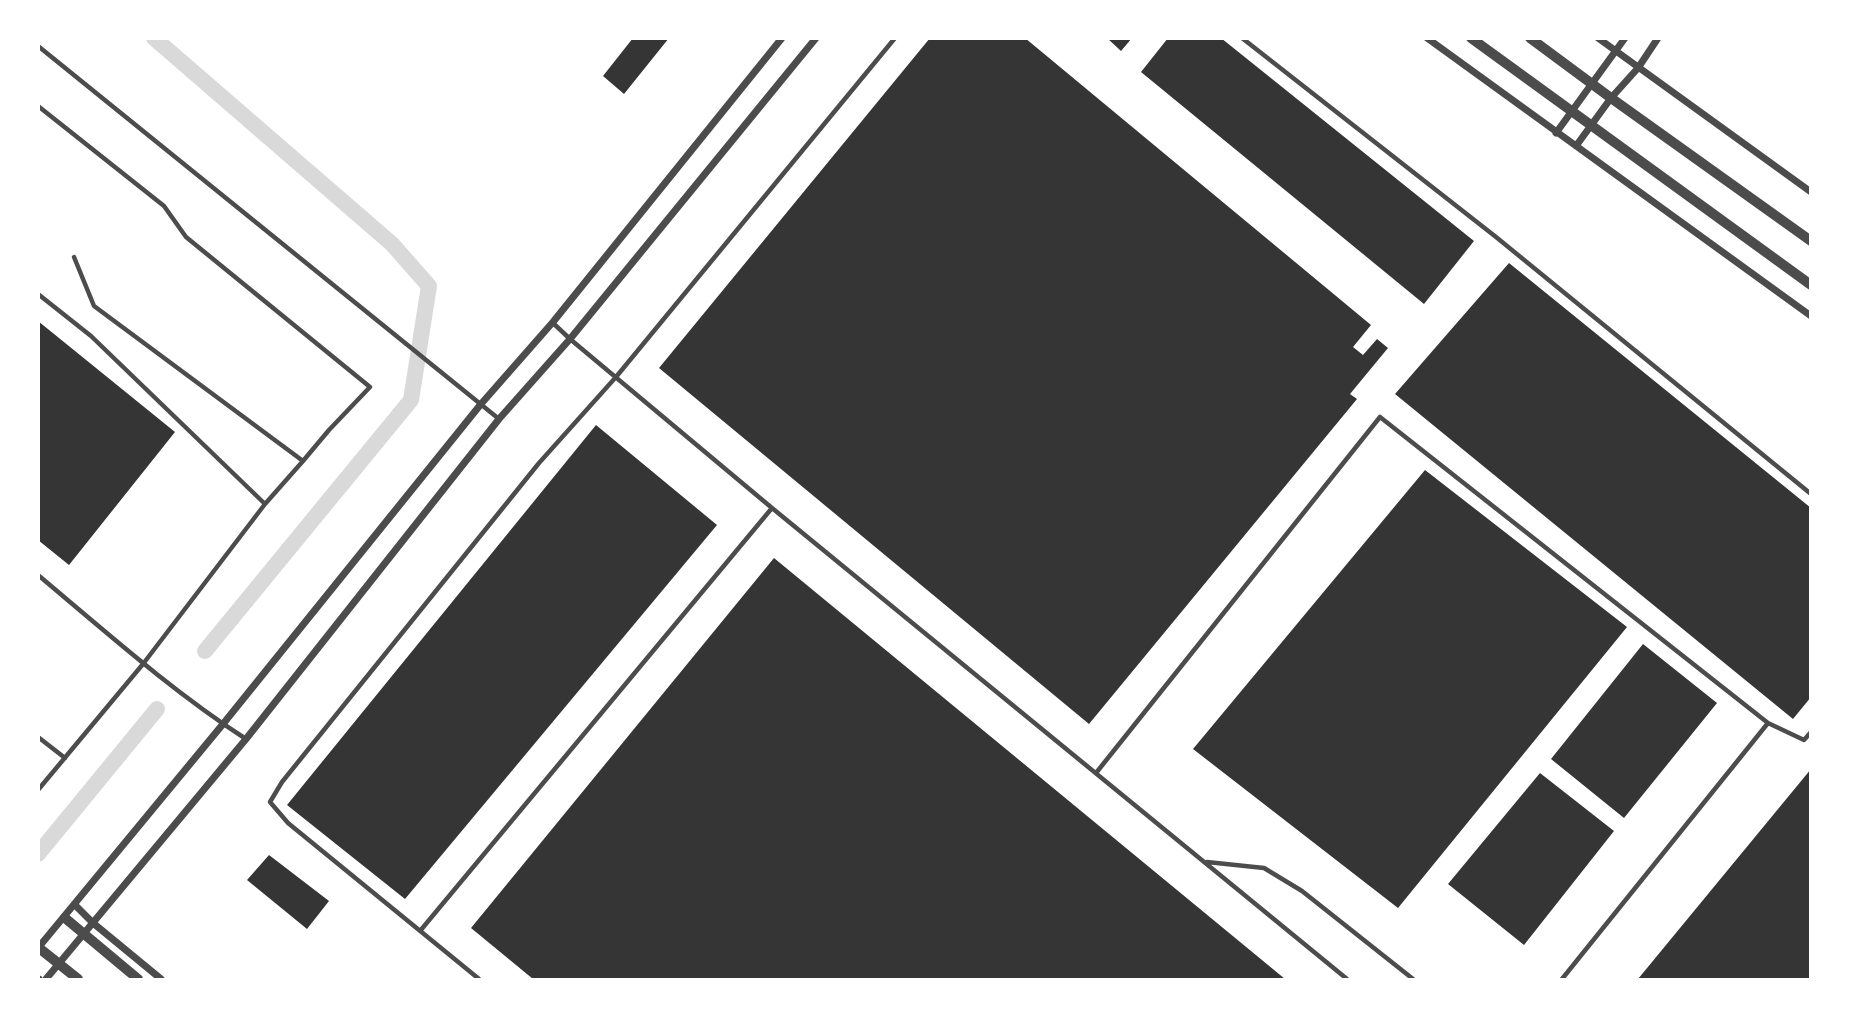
<!DOCTYPE html>
<html>
<head>
<meta charset="utf-8">
<style>
  body { margin:0 }
  #map { position:relative; width:1849px; height:1018px; overflow:hidden; background:#fff; font-family:"Fira Sans Condensed",sans-serif }
  canvas { display:block }
  .frame { position:absolute; inset:0; border:40px solid #fff; pointer-events:none }
</style>
</head>
<body>
<div id="map">
<canvas width="1849" height="1018"></canvas>
<div class="frame"></div>
</div>
<script>
const c = document.querySelector('canvas').getContext('2d');
c.lineJoin = 'round';
function stroke(path, color, width, dash) {
  c.strokeStyle = color;
  c.lineWidth = width;
  c.lineCap = dash ? 'butt' : 'round';
  c.setLineDash(dash || []);
  c.stroke(path);
}
function paint(path, color) {
  c.fillStyle = color;
  c.fill(path, 'evenodd');
}
const canal = new Path2D(`
  M154,38L392,244L429,286L411,400L205,651
  M38,854L157,709`);
const building = new Path2D(`
  M633,38H669L624,94L603,76Z
  M930,38H1025L1371,325L1353,347L1363,355L1377,339L1388,348L1350,394L1357,399L1089,724L659,368Z
  M1107,38H1132L1121,51Z
  M1168,38H1221L1474,241L1424,304L1141,72Z
  M1509,263L1811,508V697L1793,719L1395,394Z
  M38,321L175,432L69,565L38,540Z
  M596,425L717,525L405,899L287,805Z
  M1425,470L1627,627L1398,908L1193,749Z
  M774,558L1285,979H533L471,928Z
  M1643,644L1717,703L1624,818L1551,759Z
  M1811,769V979H1638Z
  M1540,773L1614,831L1524,945L1448,884Z
  M269,855L329,901L307,929L247,880Z`);
const service = new Path2D(`
  M1242,38L1496,237L1811,494
  M38,46L499,419
  M38,106L164,206L186,237L370,387L329,430L303,461L94,306L74,257
  M38,294L91,336L265,504L303,461
  M772,508L1347,979
  M38,575C106,632 172,691 246,739
  M1768,723L1804,740L1811,732
  M38,737L65,758
  M1096,773L1380,417L1768,723L1562,979
  M38,790L143,664L265,504
  M1207,862L1264,868L1302,891L1413,979
  M420,931L772,508L570,339L553,323
  M479,979L288,823L270,802L282,782L539,463L616,377L895,38`);
const minor = new Path2D(`
  M1427,38L1811,316
  M1598,38L1811,192
  M1556,133L1625,38
  M1576,146L1611,98L1638,68L1658,38
  M75,905L93,923L161,979
  M38,948L223,724L481,404L553,322L782,38
  M38,979H39
  M46,979L246,739L499,419L570,339L816,38`);
const tertiary = new Path2D(`
  M1471,38L1811,285
  M1530,38L1611,98L1811,241
  M65,918L138,979
  M39,948L78,979`);
stroke(canal, '#d9d9d9', 16);
paint(building, '#353535');
stroke(service, '#4c4c4c', 4.5);
stroke(minor, '#4c4c4c', 7);
stroke(tertiary, '#4c4c4c', 10);
</script>
</body>
</html>
